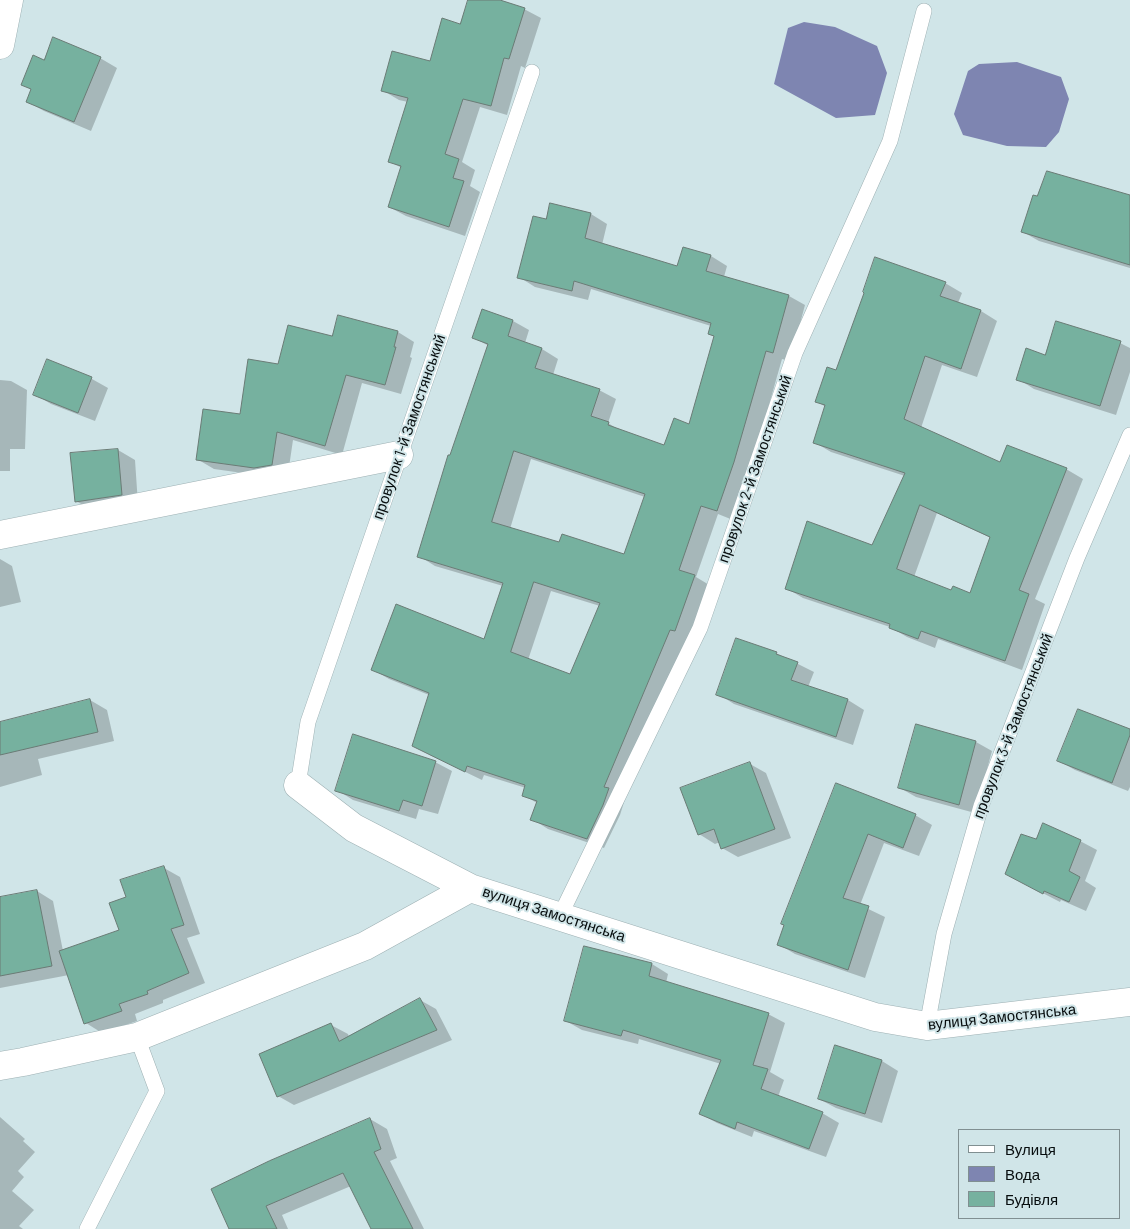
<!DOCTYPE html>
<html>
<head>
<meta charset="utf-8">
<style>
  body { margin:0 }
  #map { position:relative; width:1130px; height:1229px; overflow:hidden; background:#d0e5e8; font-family:Barlow,sans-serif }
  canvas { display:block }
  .legend { position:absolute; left:958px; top:1129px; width:162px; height:90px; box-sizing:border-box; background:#d0e5e8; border:1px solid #808f91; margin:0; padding:6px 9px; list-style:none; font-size:15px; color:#070d0e }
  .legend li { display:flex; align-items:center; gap:10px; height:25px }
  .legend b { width:25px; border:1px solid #808f91 }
</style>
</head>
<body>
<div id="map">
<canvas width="1130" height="1229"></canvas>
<ul class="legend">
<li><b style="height:6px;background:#fff"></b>Вулиця</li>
<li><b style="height:14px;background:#7e85b1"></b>Вода</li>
<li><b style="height:14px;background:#76b19f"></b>Будівля</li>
</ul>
</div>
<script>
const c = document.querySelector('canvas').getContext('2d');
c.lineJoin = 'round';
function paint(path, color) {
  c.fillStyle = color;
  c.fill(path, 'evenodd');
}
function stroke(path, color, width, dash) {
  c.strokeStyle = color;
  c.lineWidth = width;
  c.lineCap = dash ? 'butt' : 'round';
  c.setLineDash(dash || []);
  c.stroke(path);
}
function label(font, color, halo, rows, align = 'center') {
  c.font = font + ' Barlow,sans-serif';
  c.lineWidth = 4;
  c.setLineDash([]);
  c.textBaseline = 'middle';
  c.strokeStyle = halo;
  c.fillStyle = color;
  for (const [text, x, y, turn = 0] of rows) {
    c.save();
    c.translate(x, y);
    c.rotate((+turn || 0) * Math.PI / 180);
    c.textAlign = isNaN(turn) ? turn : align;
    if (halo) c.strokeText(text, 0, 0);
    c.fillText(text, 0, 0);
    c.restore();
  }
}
const water = new Path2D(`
  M804,22L835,27L877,46L887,73L875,115L836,118L774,84L788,28Z
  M1017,62L1061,77L1069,99L1059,132L1046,147L1007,146L963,135L954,114L968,71L979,64Z`);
const shadow = new Path2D(`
  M469,0H496L524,9L541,18L525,68L521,66L507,115L480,107L462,162L475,170L470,186L480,192L465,236L406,216L389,207L402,168L390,162L408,102L399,100L382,90L431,62L461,26Z
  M100,58L117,68L91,131L44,111L28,102L32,90L22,84L45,61Z
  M1130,196V268L1039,241L1023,232Z
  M591,214L607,224L602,245L678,267L683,248L711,256L727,266L724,277L789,296L805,305L790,361L782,359L750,472L733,520L718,514L696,577L711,586L692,640L687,638L621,797L625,799L620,815L604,848L548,829L532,819L537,803L523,795L526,788L484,775L482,780L430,755L429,695L389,679L372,669L485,640L503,586L435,566L419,556L450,457L489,346L474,338L483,311L513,321L529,330L525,343L542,349L558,359L553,375L599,390L616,399L608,423L621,431L664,447L690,426L715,337L709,334L711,326L591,289L588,300L535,287L519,277L547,221ZM531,459L645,497L625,555L560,544L510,529ZM551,591L600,606L570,676L528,660Z
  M945,283L962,293L958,303L981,311L997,321L977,377L942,365L921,428L1001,464L1066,469L1083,479L1035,599L1045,604L1022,670L938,639L935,648L907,637L890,627L803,598L786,588L872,546L905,476L831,452L814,442L826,407L817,402L837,372ZM937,513L991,538L971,595L952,592L914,577Z
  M339,316L398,332L414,342L410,357L412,358L401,394L362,383L342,455L293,440L288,474L271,477L214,469L197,459L241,416L279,365L333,338Z
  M1120,343L1130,348V372L1116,415L1034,389L1018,379L1046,356Z
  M47,361L92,379L108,388L95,421L51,404L34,394Z
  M0,380L11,381L27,390L25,449H10V471H0Z
  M118,450L135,460L138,504L93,511L76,501Z
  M0,559L12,566L21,602L0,607Z
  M776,653L814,672L808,687L848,700L864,710L853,745L734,704L718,694Z
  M90,700L107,710L114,741L38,759L42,775L0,787V724Z
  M917,726L976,742L992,751L975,813L916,797L900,788Z
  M1130,730V787L1128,791L1075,770L1059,761Z
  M435,762L452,771L438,814L419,809L416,819L353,800L337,790Z
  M750,764L766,773L791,838L738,857L722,848L720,842L715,844L699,834Z
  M837,785L915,815L932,825L919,856L884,843L860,905L885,917L865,978L795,954L778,944Z
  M1080,841L1097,850L1085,881L1096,888L1086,911L1061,900L1060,902L1006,874Z
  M164,868L180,877L200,934L187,938L205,983L163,1000V1003L135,1014L137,1021L102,1033L86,1023L69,975L0,988V898L37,891L53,901L63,951L121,931L127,898Z
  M585,947L652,964L668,974L666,983L768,1014L785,1023L770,1072L784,1080L778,1097L822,1113L839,1123L826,1157L754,1131L752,1137L717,1123L701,1114L721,1064L639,1039L638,1044L582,1030L566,1021Z
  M420,1000L436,1009L452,1040L294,1105L278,1096L331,1025L348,1034L349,1037Z
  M836,1046L882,1061L898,1071L882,1123L836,1108L819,1099Z
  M0,1117L25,1139L23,1141L35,1152L18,1171L24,1177L12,1191L34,1210L19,1226L23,1229H0Z
  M370,1119L387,1129L397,1158L390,1161L424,1229H373L351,1186L282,1215L288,1229H230Z`);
const building = new Path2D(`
  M468,0H500L525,8L509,59L504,58L491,106L463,99L445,154L459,159L453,178L464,181L449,227L388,207L401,166L388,162L408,98L381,91L392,51L430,61L442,18L460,24Z
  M53,37L101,57L74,122L26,102L31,89L21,85L33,55L44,60Z
  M1047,171L1130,195V265L1021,232L1033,195L1037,196Z
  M550,203L591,213L585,238L677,266L683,247L711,255L706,271L789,295L773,353L766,351L734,462L717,511L701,506L679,570L695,575L675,631L670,630L604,787L609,788L603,805L587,839L530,820L537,801L522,796L525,785L467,766L465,772L412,746L429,693L371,670L396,604L484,639L503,583L417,557L448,455H450L488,344L472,338L482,309L513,320L508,336L542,348L535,368L600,389L591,416L609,422L608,425L664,445L674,418L689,424L714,336L708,334L711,323L574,281L572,291L517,278L533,216L546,219ZM514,451L645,494L624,554L562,534L559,542L492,522ZM534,582L600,603L570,674L511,652Z
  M875,257L946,282L940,296L981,310L961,369L925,356L904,419L1000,462L1007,445L1067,468L1019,590L1029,594L1005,661L921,631L918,639L889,628L890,624L785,589L807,521L872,545L905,473L813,443L825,405L815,402L827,367L836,370L864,293L863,292ZM920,505L990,537L970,593L953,586L951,590L897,569Z
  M338,315L398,331L394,347H396L385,385L346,375L325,446L277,432L272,465L254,468L196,460L203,409L240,414L248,359L278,364L288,325L332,336Z
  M1056,321L1121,341L1100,406L1016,380L1026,348L1045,355Z
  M47,359L92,377L78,413L33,395Z
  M118,449L122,495L75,502L70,453Z
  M736,638L777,652L776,654L798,662L791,680L848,699L836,737L716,695Z
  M90,699L98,732L0,755V722Z
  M1078,709L1130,729V735L1112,783L1057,761Z
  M916,724L976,741L959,805L898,788Z
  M353,734L436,761L422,806L403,800L399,811L335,791Z
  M750,762L775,829L721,849L714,829L698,835L680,788Z
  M836,783L916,814L903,848L868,834L843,898L869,906L848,970L777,945L784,925L781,924Z
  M1043,823L1081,840L1069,871L1080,877L1069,902L1044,891L1043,894L1005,874L1021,834L1036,839Z
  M164,866L184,925L171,929L189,973L147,991L148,994L119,1004L122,1011L84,1024L59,951L119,930L109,903L126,897L120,880Z
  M37,890L52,966L0,976V897Z
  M584,946L652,963L649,976L769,1013L753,1065L768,1069L761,1089L823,1112L809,1149L737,1122L735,1129L699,1114L721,1060L623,1030L621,1036L564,1021Z
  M420,998L437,1030L277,1097L259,1054L331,1023L339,1041Z
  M835,1045L882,1060L865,1114L818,1099Z
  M370,1118L381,1149L374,1152L413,1229H371L343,1173L266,1206L277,1229H229L211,1189L269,1161Z`);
const service = new Path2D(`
  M298,785L308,722L532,72
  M560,916L700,628L795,353L890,141L924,11
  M927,1026L944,934L981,806L1077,558L1130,435
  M87,1229L157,1091L137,1037`);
const minor = new Path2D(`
  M0,535L399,455
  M298,785L354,828L470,888
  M0,1066L23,1062L137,1037L365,946L470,888L875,1017L927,1026L1130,1002`);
const secondary = new Path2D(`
  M0,45L9,0`);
const streetNames = [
  ["провулок 1-й Замостянський",409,427,-71],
  ["провулок 2-й Замостянський",755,469,-71],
  ["провулок 3-й Замостянський",1013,726,-69],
  ["вулиця Замостянська",554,914,18],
  ["вулиця Замостянська",1002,1017,-6]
];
paint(water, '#7e85b1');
paint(shadow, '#0003');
paint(building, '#76b19f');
stroke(building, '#6a7b75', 1);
stroke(service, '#9db0b3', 16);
stroke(minor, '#9db0b3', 29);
stroke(secondary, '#9db0b3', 29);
stroke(service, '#fff', 15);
stroke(minor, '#fff', 28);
stroke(secondary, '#fff', 28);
label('15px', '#070d0e', '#d0e5e8', streetNames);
</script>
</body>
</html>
